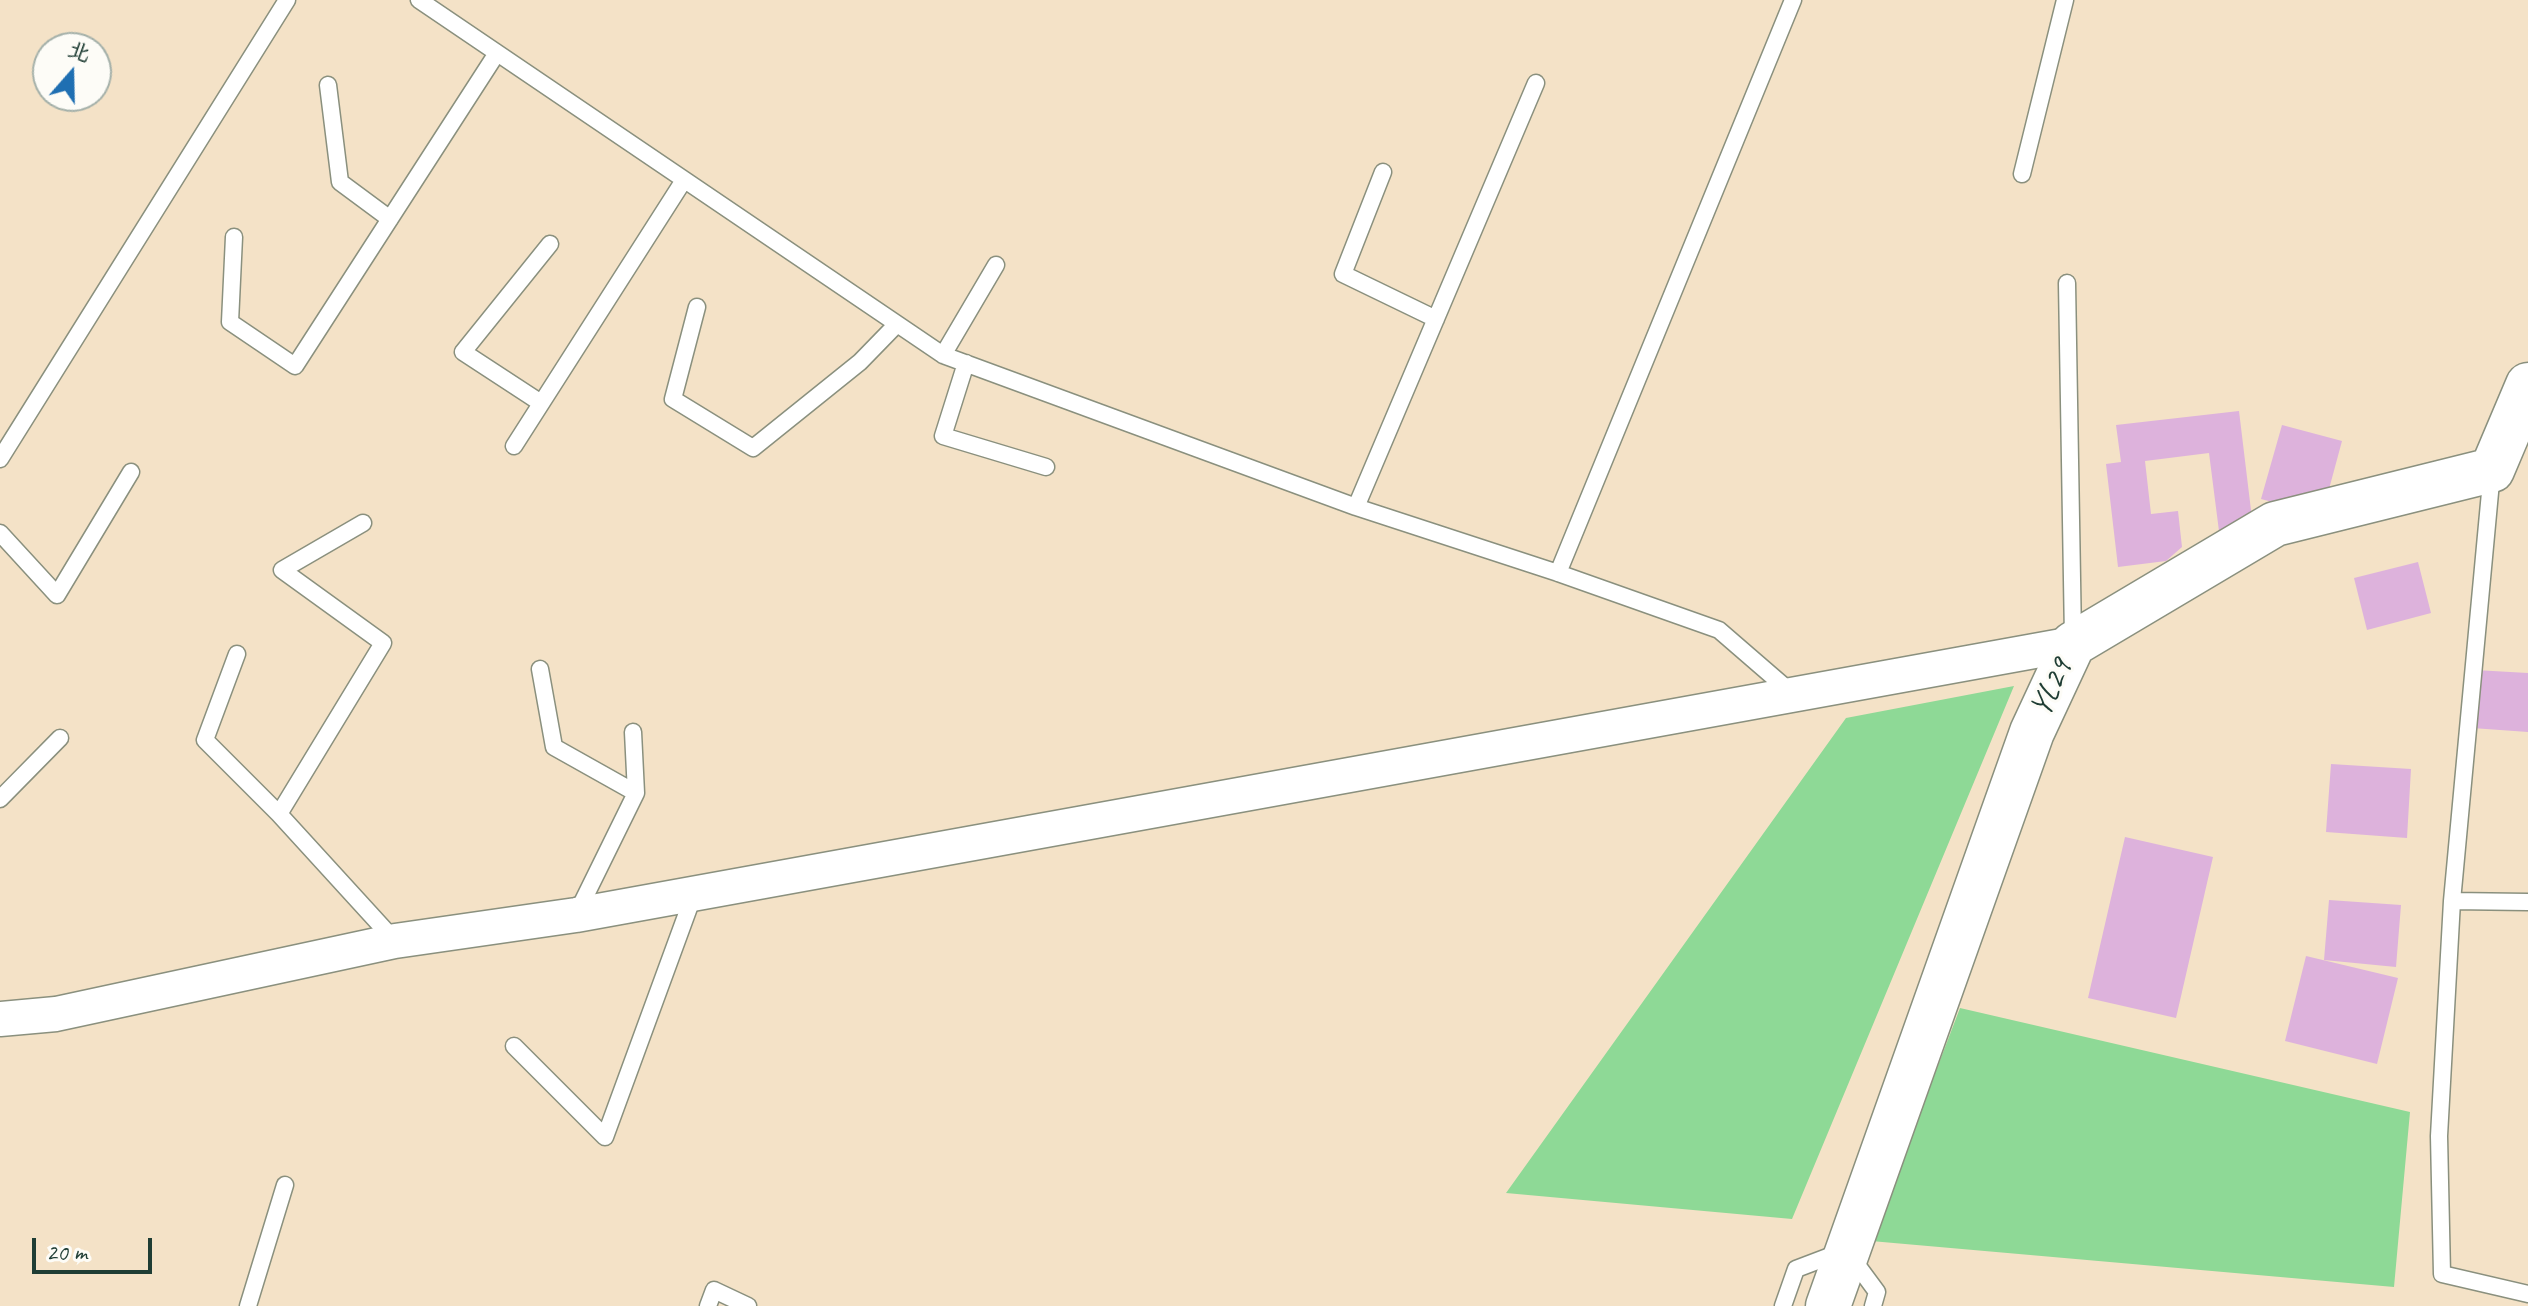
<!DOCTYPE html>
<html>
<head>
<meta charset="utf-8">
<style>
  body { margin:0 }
  #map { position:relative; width:2528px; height:1306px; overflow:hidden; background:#f4e2c7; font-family:Caveat,"LXGW WenKai TC",sans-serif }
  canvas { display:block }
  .north { position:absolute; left:32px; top:32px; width:80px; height:80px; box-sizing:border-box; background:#fdfcf7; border:2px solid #a4b0a9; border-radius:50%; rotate:20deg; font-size:22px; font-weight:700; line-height:32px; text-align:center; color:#1f3d34 }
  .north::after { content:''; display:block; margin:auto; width:28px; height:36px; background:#1f6fb2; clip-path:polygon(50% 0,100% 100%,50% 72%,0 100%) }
  .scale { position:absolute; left:32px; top:1238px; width:120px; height:36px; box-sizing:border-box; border:4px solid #1f3d34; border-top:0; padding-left:10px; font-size:24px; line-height:28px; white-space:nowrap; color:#1f3d34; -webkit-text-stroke:6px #fdfcf7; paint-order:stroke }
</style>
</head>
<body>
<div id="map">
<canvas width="2528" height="1306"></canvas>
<div class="north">北</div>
<div class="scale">20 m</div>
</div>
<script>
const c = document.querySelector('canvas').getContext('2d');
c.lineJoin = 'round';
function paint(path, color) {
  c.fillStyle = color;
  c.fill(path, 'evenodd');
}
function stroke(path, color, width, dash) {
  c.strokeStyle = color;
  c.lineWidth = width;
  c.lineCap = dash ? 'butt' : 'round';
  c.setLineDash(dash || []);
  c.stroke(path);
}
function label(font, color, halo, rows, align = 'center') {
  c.font = font + ' Caveat,sans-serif';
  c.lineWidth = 6;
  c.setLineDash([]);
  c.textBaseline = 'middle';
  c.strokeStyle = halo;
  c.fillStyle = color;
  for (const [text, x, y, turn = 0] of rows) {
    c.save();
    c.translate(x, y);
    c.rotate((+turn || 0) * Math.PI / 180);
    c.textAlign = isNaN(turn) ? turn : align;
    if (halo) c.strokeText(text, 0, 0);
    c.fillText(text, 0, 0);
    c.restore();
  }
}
const green = new Path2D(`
  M2014,686L1792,1219L1506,1193L1846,718Z
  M1960,1008L2410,1112L2394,1287L1871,1241Z`);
const building = new Path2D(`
  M2239,411L2254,535L2220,539L2209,453L2145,461L2151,514L2178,511L2182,547L2166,561L2118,567L2106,464L2121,462L2116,425Z
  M2282,425L2342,441L2322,515L2261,499Z
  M2418,562L2431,613L2367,630L2354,578Z
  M2475,670L2528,673V732L2472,728Z
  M2331,764L2411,769L2407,838L2326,832Z
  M2125,837L2213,857L2176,1018L2088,998Z
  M2329,900L2401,905L2396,967L2324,960Z
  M2306,956L2398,978L2377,1064L2285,1041Z`);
const lane = new Path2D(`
  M419,0L943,355L1356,507L1558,573L1719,630L1793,694
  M328,85L340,182L390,219
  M1383,172L1343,274L1436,319
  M2022,174L2065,0
  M234,237L230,322L295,366L497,53
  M2067,283L2073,638
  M697,307L673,399L753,448L860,362L897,324
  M943,355L996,265
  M966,363L943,436L1046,467
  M541,403L463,352L550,244
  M514,446L684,180
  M0,459L287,0
  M2492,471L2452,901L2439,1136L2442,1274L2528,1294
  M1356,507L1536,83
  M363,523L282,570L383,643L279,814L395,941
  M0,533L57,595L131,472
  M1558,573L1793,0
  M237,654L205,740L279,814
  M540,669L554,747L636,793
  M0,799L60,738
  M2452,901L2528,902
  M577,913L636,793L633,732
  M514,1046L605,1137L694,894
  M248,1306L285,1185
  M708,1306L714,1290L748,1306
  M1783,1306L1796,1269L1846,1250L1877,1292L1873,1306`);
const street = new Path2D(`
  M0,1019L56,1014L395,941L576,915L2073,644`);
const secondary = new Path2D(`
  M1828,1306L2032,732L2073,644L2275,524L2492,470L2528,385`);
const streetNames = [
  ["YL29",2052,688,-65]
];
paint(green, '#8ed996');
paint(building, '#ddb2dc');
stroke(lane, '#8a907e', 19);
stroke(street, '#8a907e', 37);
stroke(secondary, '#8a907e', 47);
stroke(lane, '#fff', 16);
stroke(street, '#fff', 34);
stroke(secondary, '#fff', 44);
label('32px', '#1f3d34', '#fdfcf7', streetNames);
</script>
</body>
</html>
